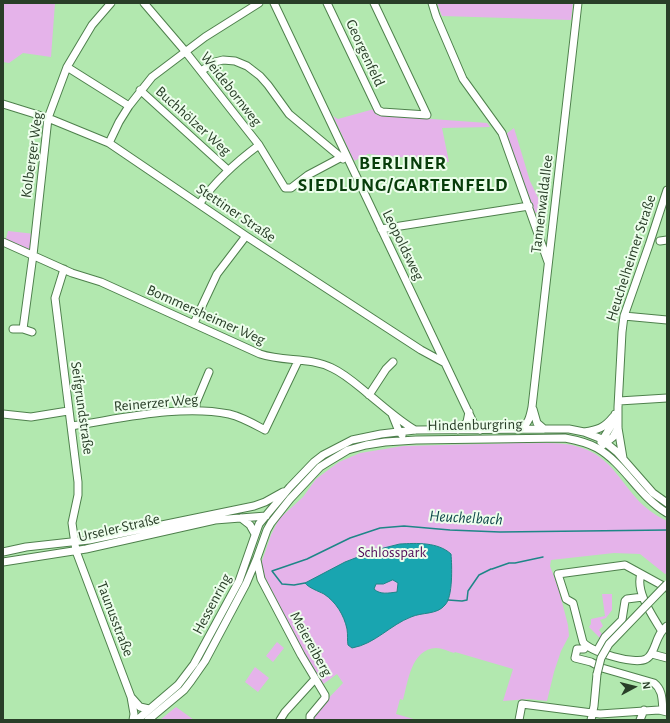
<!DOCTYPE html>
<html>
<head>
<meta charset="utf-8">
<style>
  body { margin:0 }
  #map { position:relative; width:670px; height:723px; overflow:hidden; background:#b2e8af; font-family:"Alegreya Sans",sans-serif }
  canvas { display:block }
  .frame { position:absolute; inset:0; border:4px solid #293e28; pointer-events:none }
  .north { position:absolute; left:614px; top:667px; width:40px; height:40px; -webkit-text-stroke:3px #edfeec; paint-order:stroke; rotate:83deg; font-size:11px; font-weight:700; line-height:16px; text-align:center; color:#293e28 }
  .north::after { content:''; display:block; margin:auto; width:14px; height:18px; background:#293e28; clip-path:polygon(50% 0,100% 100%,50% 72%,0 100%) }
</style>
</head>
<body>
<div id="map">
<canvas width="670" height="723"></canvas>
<div class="frame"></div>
<div class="north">N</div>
</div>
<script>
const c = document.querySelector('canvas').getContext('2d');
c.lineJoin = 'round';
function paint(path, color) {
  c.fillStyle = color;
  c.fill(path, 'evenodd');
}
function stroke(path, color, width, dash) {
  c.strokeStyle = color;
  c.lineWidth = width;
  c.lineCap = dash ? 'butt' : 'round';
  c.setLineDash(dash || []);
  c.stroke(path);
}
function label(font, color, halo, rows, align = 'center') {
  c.font = font + ' "Alegreya Sans",sans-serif';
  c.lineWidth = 4;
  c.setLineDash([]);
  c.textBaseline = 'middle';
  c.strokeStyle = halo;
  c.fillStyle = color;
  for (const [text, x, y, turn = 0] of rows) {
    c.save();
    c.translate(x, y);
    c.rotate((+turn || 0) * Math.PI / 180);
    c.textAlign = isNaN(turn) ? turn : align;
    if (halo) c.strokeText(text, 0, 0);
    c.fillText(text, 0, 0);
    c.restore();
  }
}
const green = new Path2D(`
  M3,3H55L51,57L23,53L9,63L3,62Z
  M437,3H573L571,20L442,16Z
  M374,109L377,115L487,123L490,127L442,128L449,162L368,154L354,161L333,116L338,119Z
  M514,128L530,181L544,210L535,213L506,134Z
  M8,231L35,234L33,255L5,243Z
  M521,443C541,444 560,441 579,447C613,457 621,485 644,506C651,512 658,517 667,521V573L665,574L640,554L614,553L551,560L550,566L558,587L568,625L569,636L561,651L554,672L547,701L529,699L503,701L513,669L455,652L454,653C448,651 442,648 436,648C411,649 408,682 403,700L400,699L396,714L417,720H312L323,704L343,683L337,674L322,685L304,654L261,569L262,561L271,535L279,519L303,497L316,479L339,462L360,453L403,446Z
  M602,594H612V610L606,618L600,620L603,626L599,630L604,637L601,639L589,627L591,624V619L605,616Z
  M277,642L284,648L273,662L266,656Z
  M255,667L269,678L258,692L245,682Z
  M176,707L194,720H160Z`);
const water = new Path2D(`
  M400,544C417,543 438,542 451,554C452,566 453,597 445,605C437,615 422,612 411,617C390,625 375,644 352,648L348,645C347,640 348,635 347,629C344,615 336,602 324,594C318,591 309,588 305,583L345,562L376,550ZM393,580L398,583L397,592C389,593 380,595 374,589L376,584H383Z`);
const stream = new Path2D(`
  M305,583L294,585L282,584L272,571L307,559L350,538L380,528L404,526L450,530L500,532L667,530
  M448,600L462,601L467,600L468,591L479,575L491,569H492L509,563H515L543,557`);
const minor = new Path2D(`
  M144,3L185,51L259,145L285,188H291L308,175L340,158
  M274,3L474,424L480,430
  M327,3L378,110L382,112L427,115L374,3
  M432,3L436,16L463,79L502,133L548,262
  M67,67L129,106
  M201,71L215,62L223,60L235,61L247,66L260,76L268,85L289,114L343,159
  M140,90L228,170
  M3,104L48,118L109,143L246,236L421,350L445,363
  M109,143L119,122L129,106L152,77L205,37L259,3
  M200,203C216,180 236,162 259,145
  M381,229L529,206
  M660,241L667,240
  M3,242L72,273L101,282L260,354C284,362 310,357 332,368C345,374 356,384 367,393C383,406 398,420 415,430
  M64,269L55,298L78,482V495L72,523L76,551L131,697L134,714L133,720
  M624,316L667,320
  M194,323L217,274L246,236
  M13,329H23
  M32,332L23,329L33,255L48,118L67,67L92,25L111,3
  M369,395L386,369L393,362
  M619,401L667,398
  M533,409L537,423L544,429
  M196,411V403L209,372
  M3,414L31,417L68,411
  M392,414L398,429L402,435
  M71,426C120,419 180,404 229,414C242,417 254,424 265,430L298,361
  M519,429C529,424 530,417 532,407L578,3
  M458,430L467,422L469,412
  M584,432C598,430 604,428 613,417
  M601,442L613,423L615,414
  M603,445L613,437L618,428
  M623,458L618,428V407L622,332L624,316L649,245L667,190
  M241,518L250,525L255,534
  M3,552L26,547L89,540L254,506L265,502L283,492
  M257,560L261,579L301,655L325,695V698L310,716V720
  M3,562L86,549L215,520L266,516
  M641,574C635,591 652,615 661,630
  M667,588L625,565L558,574L566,599L573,603L583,642C590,652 635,665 646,659C656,654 655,634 667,626
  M586,646L584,649H577L575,658L591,662L602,668L654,683C663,690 662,700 663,711
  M597,651L605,637L622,620L625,601L627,599L643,597
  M652,654L667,658
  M132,698L140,707L149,709
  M137,720L178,685L194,664L239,581L259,524L290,487L314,462L323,455L352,440L381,434L415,430L544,429H569L584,432L602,439L606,443L617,452L653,493L667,503
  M148,720L184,690L191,681L205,661L246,584L257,558L267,530L271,523L290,499L320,467L328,462L348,450L366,445L385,442L416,440L565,438C576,440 588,443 597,448C625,464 639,497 667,513
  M280,720L285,712L315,679
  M519,720L522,704L600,714L659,710L667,712
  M591,720L594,706L597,674
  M640,720L644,710`);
const minorBridge = new Path2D(`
  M597,674L601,658L609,644L667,584`);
const streetNames = [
  ["Georgenfeld",365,53,65],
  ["Weidebornweg",231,89,52],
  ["Buchhölzer Weg",193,121,42],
  ["Kolberger Weg",32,155,-82],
  ["Tannenwaldallee",542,204,-83],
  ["Stettiner Straße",236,213,34],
  ["Leopoldsweg",403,245,64],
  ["Heuchelheimer Straße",631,258,-72],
  ["Bommersheimer Weg",206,315,24],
  ["Reinerzer Weg",156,403,-5],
  ["Seifgrundstraße",82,408,82],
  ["Hindenburgring",475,425,-1],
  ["Urseler Straße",119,528,-13],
  ["Hessenring",212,604,-62],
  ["Taunusstraße",115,619,69],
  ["Meiereiberg",311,644,61]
];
const parkNames = [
  ["Schlosspark",392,552]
];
const waterNames = [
  ["Heuchelbach",466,518,3]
];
const districtNames = [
  ["BERLINER",403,163],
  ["SIEDLUNG/GARTENFELD",403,185]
];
paint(green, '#e5b3ea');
paint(water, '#19a5b0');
stroke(water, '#1e8687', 1);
stroke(stream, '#1e8687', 1.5);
stroke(minor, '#4e804c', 9);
stroke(minor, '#fff', 7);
stroke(minorBridge, '#4e804c', 9, []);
stroke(minorBridge, '#fff', 7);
label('15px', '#293e28', '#edfeec', streetNames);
label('15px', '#510959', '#edfeec', parkNames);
label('italic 16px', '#0e464a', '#edfeec', waterNames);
c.letterSpacing = '1px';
label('bold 19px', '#083d0b', '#edfeec', districtNames);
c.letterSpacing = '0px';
</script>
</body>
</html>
